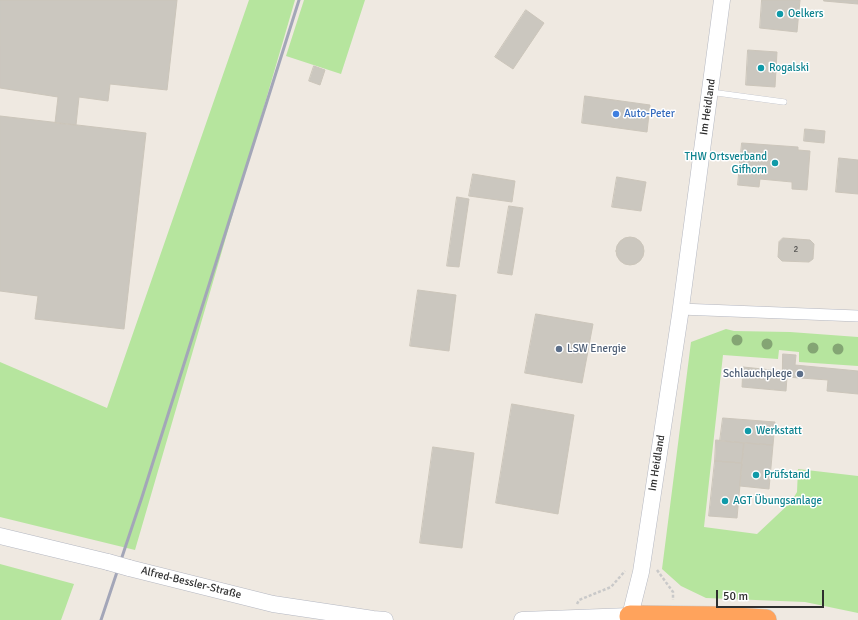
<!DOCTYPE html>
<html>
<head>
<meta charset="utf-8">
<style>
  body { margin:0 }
  #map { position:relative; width:858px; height:620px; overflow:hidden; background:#efe9e1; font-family:Signika,sans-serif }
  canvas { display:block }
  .scale { position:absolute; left:716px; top:590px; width:108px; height:18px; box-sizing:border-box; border:2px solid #2e2e2e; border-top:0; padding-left:5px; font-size:12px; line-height:14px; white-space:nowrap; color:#2e2e2e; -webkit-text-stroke:3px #fff; paint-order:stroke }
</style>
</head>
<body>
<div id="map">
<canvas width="858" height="620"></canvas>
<div class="scale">50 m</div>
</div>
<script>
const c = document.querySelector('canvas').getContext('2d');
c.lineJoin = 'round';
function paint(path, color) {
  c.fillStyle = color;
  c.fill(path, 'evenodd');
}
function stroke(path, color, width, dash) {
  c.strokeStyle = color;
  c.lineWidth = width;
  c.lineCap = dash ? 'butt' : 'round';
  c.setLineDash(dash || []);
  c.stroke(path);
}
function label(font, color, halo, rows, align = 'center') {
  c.font = font + ' Signika,sans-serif';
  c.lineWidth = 3;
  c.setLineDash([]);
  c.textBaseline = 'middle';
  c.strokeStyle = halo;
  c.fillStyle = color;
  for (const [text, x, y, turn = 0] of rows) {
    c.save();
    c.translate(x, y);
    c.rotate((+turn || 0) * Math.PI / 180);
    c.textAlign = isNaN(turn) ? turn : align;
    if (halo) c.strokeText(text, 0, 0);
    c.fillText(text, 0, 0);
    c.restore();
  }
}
const green = new Path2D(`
  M249,0H295L135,550L0,517V362L107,408Z
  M304,0H365L341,74L286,56Z
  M726,329L734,331L790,332L858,337V366L799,362V352L779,350L778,359L723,355L704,527L757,534L791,502L797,492L798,469L858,476V613L805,602L706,598L681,586L662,569L691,342Z
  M0,564L74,584L61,620H0Z`);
const building = new Path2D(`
  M0,0H177L167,90L110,84L108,101L79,97L76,125L55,123L58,97L0,88Z
  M762,0H800L797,32L760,28Z
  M824,0H858V4L824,1Z
  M526,10L544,23L513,69L495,57Z
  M748,50L777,52L775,87L746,85Z
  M314,66L325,70L320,85L309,81Z
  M585,96L650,105L647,132L582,123Z
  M0,116L146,133L124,329L35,319L38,296L0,291Z
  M805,129L825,131L824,143L804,141Z
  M742,143L798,147V150L810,151L807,190L792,189V182L760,179L759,187L738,185Z
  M839,158L858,160V194L836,192Z
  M473,174L515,181L512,202L469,196Z
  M617,177L646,182L641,211L612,207Z
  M457,197L469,199L459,267L447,266Z
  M509,206L523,208L512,275L498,273Z
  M616 251a14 14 0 1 1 28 0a14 14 0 1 1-28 0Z
  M783,238L810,240L814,244L813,259L809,262L782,261L778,257L779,242Z
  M418,290L456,295L449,351L410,346Z
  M536,314L593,324L582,383L525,373Z
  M783,354L796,355L795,365L858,371V394L827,391L828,380L787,377L786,391L742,387L743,367L782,371Z
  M512,404L574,415L558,514L496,503Z
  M723,418L775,422L773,445L720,441Z
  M716,440L744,443L742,463L715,461Z
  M744,443L773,445L769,489L740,486Z
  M433,447L474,453L462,548L420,543Z
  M715,461L742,463L737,518L709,516Z`);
const path = new Path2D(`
  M657,570L673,592V600
  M577,604L579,600L611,587L625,571`);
const lane = new Path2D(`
  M710,92L784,102`);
const street = new Path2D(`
  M680,309L858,316`);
const secondary = new Path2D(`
  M0,536L108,562
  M129,568L273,604L373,619L385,620
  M522,620L630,616
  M629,620L641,572L680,315L722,0`);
const highway = new Path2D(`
  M630,616L718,617L766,620`);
const rail = new Path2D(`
  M101,620L142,497L299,0`);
const secondaryBridge = new Path2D(`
  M108,562L129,568`);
const trees = [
  [737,340],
  [767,344],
  [813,348],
  [838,349]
];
const markers = [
  [780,14,4,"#0f9aa8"],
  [761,68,4,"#0f9aa8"],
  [616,114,4,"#3f7fe0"],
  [775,163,4,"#0f9aa8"],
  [559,349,4,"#5c6f8a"],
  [800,374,4,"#5c6f8a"],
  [748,431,4,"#0f9aa8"],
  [756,475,4,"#0f9aa8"],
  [725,501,4,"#0f9aa8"]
];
const numberNames = [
  ["2",796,250]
];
const cultureNames = [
  ["Oelkers",788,14],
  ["Rogalski",769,68],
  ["THW Ortsverband",767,157,"right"],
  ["Gifhorn",767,170,"right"],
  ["Werkstatt",756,431],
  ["Prüfstand",764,475],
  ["AGT Übungsanlage",733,501]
];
const streetNames = [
  ["Im Heidland",708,107,-82],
  ["Im Heidland",657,463,-81],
  ["Alfred-Bessler-Straße",191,583,14]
];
const shopNames = [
  ["Auto-Peter",624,114]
];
const serviceNames = [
  ["LSW Energie",567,349],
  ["Schlauchplege",792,374,"right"]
];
paint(green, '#b6e59e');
paint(building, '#cbc7bf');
stroke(building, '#cbc5ba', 1);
stroke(lane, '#b4b7c1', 6);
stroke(street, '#b4b7c1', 12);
stroke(secondary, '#b4b7c1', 17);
stroke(highway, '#c9c9c9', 22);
stroke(path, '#c9c9c9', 2.5, [3, 2]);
stroke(lane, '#fff', 5.5);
stroke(street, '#fff', 11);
stroke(secondary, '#fff', 16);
stroke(highway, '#ffa35c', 21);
stroke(rail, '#a3a6b8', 3);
stroke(secondaryBridge, '#b4b7c1', 17, []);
stroke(secondaryBridge, '#fff', 16);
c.fillStyle = '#84a574';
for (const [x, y] of trees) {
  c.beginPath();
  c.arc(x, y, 5.5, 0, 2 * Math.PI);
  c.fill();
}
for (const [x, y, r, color] of markers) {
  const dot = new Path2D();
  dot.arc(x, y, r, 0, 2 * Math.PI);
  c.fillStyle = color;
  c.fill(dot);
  stroke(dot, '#fff', 1.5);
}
label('9px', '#555452', null, numberNames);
label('11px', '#0d838f', '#fff', cultureNames, 'left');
label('11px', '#2e2e2e', '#fff', streetNames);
label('11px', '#366cbe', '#fff', shopNames, 'left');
label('11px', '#4e5e75', '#fff', serviceNames, 'left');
</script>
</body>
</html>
